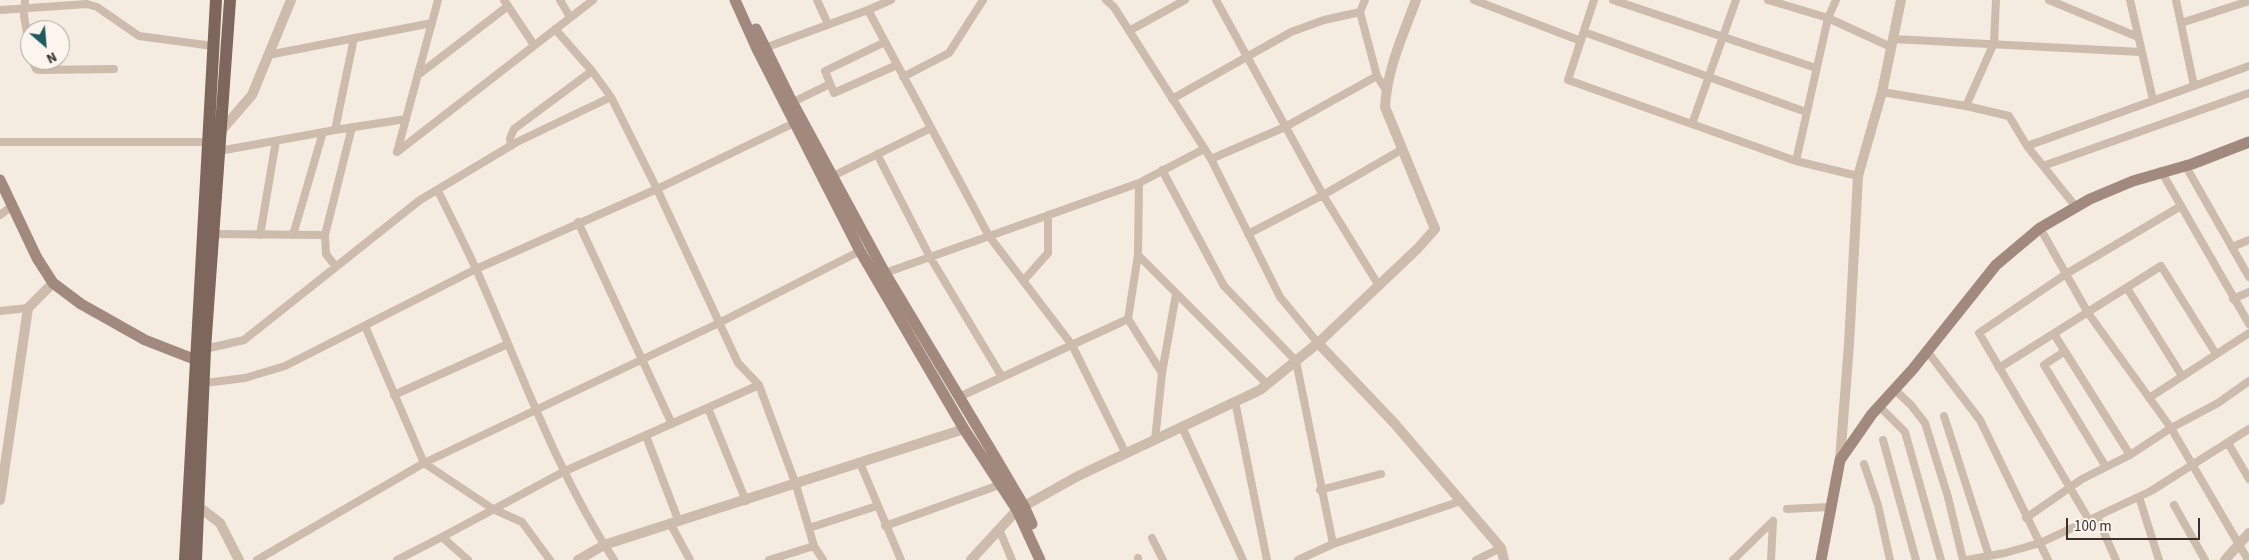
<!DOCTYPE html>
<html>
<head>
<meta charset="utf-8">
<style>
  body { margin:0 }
  #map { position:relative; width:2249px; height:560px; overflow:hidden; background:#f4ebe1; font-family:"Source Sans 3",sans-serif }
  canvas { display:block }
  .north { position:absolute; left:20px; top:20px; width:50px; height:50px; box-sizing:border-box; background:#fbf5ee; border:1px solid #aea6a0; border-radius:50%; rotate:153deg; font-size:14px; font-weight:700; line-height:20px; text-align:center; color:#3b302b }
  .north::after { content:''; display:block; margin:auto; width:18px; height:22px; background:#1f5a5e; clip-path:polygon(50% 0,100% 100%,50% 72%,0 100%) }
  .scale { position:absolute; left:2066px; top:518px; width:134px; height:22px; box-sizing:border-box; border:2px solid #3b302b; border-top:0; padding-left:6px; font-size:15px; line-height:18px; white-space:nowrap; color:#3b302b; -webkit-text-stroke:4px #fbf5ee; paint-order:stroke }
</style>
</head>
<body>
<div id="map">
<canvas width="2249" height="560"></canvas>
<div class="north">N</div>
<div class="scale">100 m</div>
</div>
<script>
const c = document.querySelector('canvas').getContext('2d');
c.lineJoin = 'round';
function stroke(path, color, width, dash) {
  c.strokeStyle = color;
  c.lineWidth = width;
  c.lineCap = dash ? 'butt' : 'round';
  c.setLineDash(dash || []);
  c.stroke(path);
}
const minor = new Path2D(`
  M25,0L24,16L30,49
  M504,0L534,45
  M560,0L570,17
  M817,0L828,24
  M1106,0L1114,7L1211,159L1280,297L1318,343
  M1216,0L1323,195L1379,286
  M1365,0L1360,12L1377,76L1386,90
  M1474,0L1581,41
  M1594,0L1568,80L1796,161L1858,176
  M1613,0L1816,68
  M1768,0L1828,18L1891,47
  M2049,0L2138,37
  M2130,0L2153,100
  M2176,0L2194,86L2249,66
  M0,10L87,4L97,7L139,36L213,46
  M868,10L891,0
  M2181,23L2249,1
  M555,29L592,71L611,97L657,189L738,363L759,385L796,485L814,546L823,560
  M1129,31L1185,0
  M1584,32L1806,112
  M1893,39L2141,52
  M885,42L825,71L834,93L897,65
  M762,49L868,10L989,236L1072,345L1126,454
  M268,55L432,23
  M32,60L36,69L40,70L114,69
  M418,75L508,6
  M903,77L949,53L983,0
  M1882,92L1966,106L2009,116L2027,146L2194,86
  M1172,99L1291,32L1324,20L1360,12
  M793,102L830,84
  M1966,106L1994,43L1996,0
  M1692,124L1736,0
  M335,130L406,119
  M0,142H207
  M511,146L510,138L514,129L592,71
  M2027,146L2076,207
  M219,151L335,130L354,38
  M397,152L593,0
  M397,152L438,0
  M877,154L930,257L1002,377
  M1211,159L1285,127L1377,76
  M1796,161L1828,18L1836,0
  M2185,165L2249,277
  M2043,166L2249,93
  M1162,170L1224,286L1296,361L1333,544L1298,560
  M2161,171L2249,324
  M833,176L931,128
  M438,191C451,217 464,243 476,269C520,367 555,470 614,560
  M0,215L12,206
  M578,222L672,424
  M2040,228L2088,313L2171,428L2248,560
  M214,234L325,235
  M1248,234L1323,195L1401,150
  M260,235L276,141
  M293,235L323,132
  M2232,247L2249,240
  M1138,255L1139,183
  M336,267L326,254L325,235L352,127
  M885,273L1139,183L1204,149
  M1023,281L1048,253V215
  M2127,288L2182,376
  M2233,299L2249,292
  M0,311L28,308
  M1128,319L1162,373
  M365,326L424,463L493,509L522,522L550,560
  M2054,334L2130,455
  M205,349L244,340L420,200L517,142L611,97
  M1927,351L1980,420L2048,560
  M2065,351L2044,365L2106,467
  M1999,368L2161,266L2216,354
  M205,383L245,378L285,366L476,269L657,189L794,123
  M1894,389L1911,405L1925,423L1948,497L1963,560
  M394,395L508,344
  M959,397L1128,319L1138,255L1267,384
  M2149,398L2249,333
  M1235,401L1267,560
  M1879,406L1905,432L1941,560
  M708,408L746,501
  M1944,416L1989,556
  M1182,427L1243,560
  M646,436L679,522
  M1155,440L1162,373L1176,294
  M1883,440L1916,560
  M2228,443L2249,479
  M860,463L901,560
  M1864,464L1878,505L1890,560
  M1320,490L1381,474
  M2139,497L2159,560
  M2174,505L2205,560
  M1787,509L1829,507
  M2097,517L2116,560
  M2026,518L2082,479L2130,455L2171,428L2218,403L2249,381
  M2089,520L1979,333L2066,274L2181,206
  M671,525L690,560
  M885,526L1002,484
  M809,528L877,506
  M999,529L1012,560
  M442,537L565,471L759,385
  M1152,538L1163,560
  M1333,544L1461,501
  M1138,558V560
  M257,560L424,463L719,323L860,251
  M397,560L442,537L468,560
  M769,560L814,546
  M1476,560L1501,548
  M1733,560L1773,521
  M1771,560L1773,521
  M1967,560L2005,553L2040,543L2151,491L2249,429`);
const tertiary = new Path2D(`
  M220,132L252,95L291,0
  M1318,343L1395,424L1501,548L1504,560
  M1840,460L1849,344L1858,176L1882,92L1901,0
  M0,500L28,308L53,283
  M199,507L220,523L239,560
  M578,560L604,545L964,429
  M971,560L1017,510L1078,476L1260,390L1318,343L1418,248L1435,229L1385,107C1387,69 1403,35 1416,0
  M2225,560L2249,533`);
const secondary = new Path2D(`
  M735,0L757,49L860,251L964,429L1017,510L1040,560
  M756,29L789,96L885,273L994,455L1024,506L1032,524
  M0,180L37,258L53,283L81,304L145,340L204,363
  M1821,560L1840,460L1872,414L1913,369L1996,265L2040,228L2090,199L2133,181L2192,164L2249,142`);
const primary = new Path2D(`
  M185,560L216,0
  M196,560L205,349L230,0`);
stroke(minor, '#cdbbac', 8);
stroke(tertiary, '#cdbbac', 10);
stroke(secondary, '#a18a7d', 11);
stroke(primary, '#7d675c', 12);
</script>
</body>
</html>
